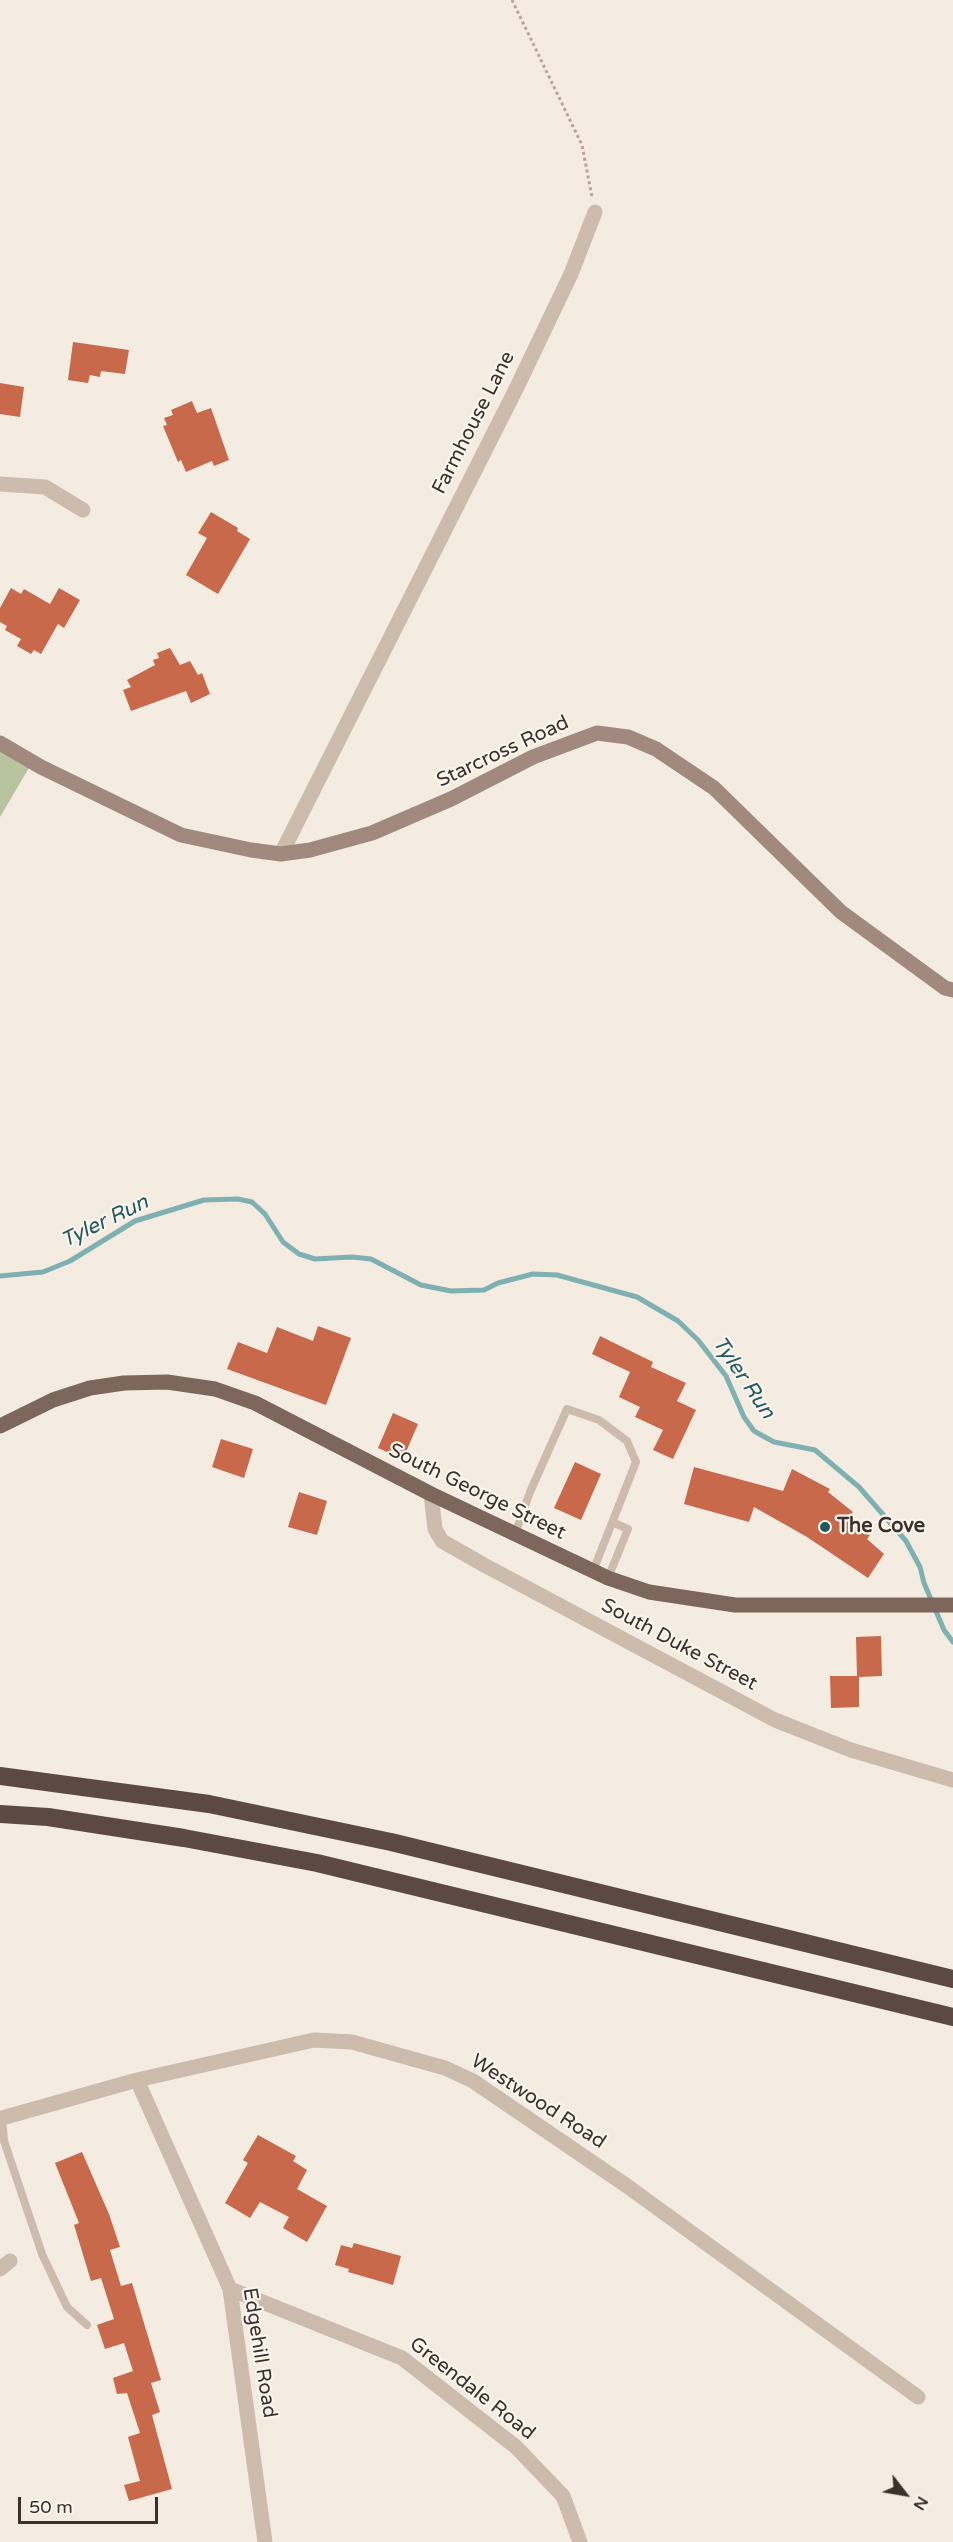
<!DOCTYPE html>
<html>
<head>
<meta charset="utf-8">
<style>
	body { margin:0 }
	#map { position:relative; width:953px; height:2542px; overflow:hidden; background:#f4ebe1; font-family:"Varela Round",sans-serif }
	canvas { display:block }
	.north { position:absolute; left:875px; top:2464px; width:60px; height:60px; -webkit-text-stroke:4px #fbf5ee; paint-order:stroke; rotate:121deg; font-size:16px; font-weight:700; line-height:24px; text-align:center; color:#3b302b }
	.north::after { content:''; display:block; margin:auto; width:21px; height:27px; background:#3b302b; clip-path:polygon(50% 0,100% 100%,50% 72%,0 100%) }
	.scale { position:absolute; left:18px; top:2497px; width:140px; height:27px; box-sizing:border-box; border:3px solid #3b302b; border-top:0; padding-left:8px; font-size:18px; line-height:21px; white-space:nowrap; color:#3b302b; -webkit-text-stroke:4px #fbf5ee; paint-order:stroke }
</style>
</head>
<body>
<div id="map">
<canvas width="953" height="2542"></canvas>
<div class="north">N</div>
<div class="scale">50 m</div>
</div>
<script>
const context = document.querySelector('canvas').getContext('2d');
context.lineJoin = 'round';
function fill(path, color) { context.fillStyle = color; context.fill(path, 'evenodd'); }
const poly = rows => new Path2D(rows.map(r => 'M' + r).join(''));
function stroke(path, color, width, dash) { context.strokeStyle = color; context.lineWidth = width; context.lineCap = dash ? 'butt' : 'round'; context.setLineDash(dash || []); context.stroke(path); }
function write(font, color, halo, rows, align = 'center') {
  context.font = font + ' "Varela Round",sans-serif'; context.lineWidth = 4.5; context.setLineDash([]); context.textBaseline = 'middle'; context.strokeStyle = halo; context.fillStyle = color; for (const [text, x, y, turn = 0] of rows) {
    context.save(); context.translate(x, y); context.rotate((+turn || 0) * Math.PI / 180); context.textAlign = isNaN(turn) ? turn : align; if (halo) context.strokeText(text, 0, 0); context.fillText(text, 0, 0); context.restore();
  }
}
fill(poly([
	[0,749,30,766,0,817]
]), '#b8c4a0');
stroke(poly([
	[0,1276,43,1272,70,1261,135,1221,204,1200,238,1199,252,1202,265,1214,283,1242,299,1254,315,1259,352,1257,371,1259,421,1285,451,1291,484,1290,498,1283,533,1274,557,1275,637,1297,678,1321,698,1340,726,1376,744,1417,754,1431,774,1442,815,1450,859,1487,906,1541,920,1567,924,1583,944,1630,953,1642]
]), '#7fb0b2', 5);
fill(poly([
	[73,342,129,350,125,374,101,371,100,377,90,375,88,383,68,380],
	[0,383,24,387,20,417,0,414],
	[192,401,197,413,211,408,229,460,214,466,212,461,186,472,181,460,178,462,163,426,167,425,164,418,173,415,171,410],
	[211,512,238,528,237,531,250,539,218,594,186,575,207,538,198,533],
	[11,588,21,594,24,589,50,604,59,588,80,600,64,628,58,624,41,654,34,650,31,654,17,646,21,639,5,630,7,626,0,622,0,608],
	[170,648,180,665,190,661,198,675,202,673,210,694,191,703,186,691,131,711,123,690,131,687,127,680,155,665,153,660,159,658,157,653],
	[318,1326,351,1338,326,1405,227,1369,238,1342,267,1353,277,1327,313,1341],
	[600,1336,653,1362,651,1367,686,1383,677,1401,696,1410,673,1459,653,1450,663,1430,635,1417,640,1407,619,1397,630,1372,592,1354],
	[393,1413,418,1424,403,1459,378,1448],
	[221,1439,253,1449,244,1478,212,1467],
	[575,1462,601,1474,581,1520,554,1508],
	[694,1467,783,1491,792,1469,830,1489,828,1492,853,1512,848,1520,870,1535,867,1539,884,1554,868,1578,807,1537,754,1507,749,1522,684,1504],
	[299,1492,327,1501,317,1535,288,1527],
	[881,1636,882,1676,859,1677,859,1707,831,1708,830,1676,857,1676,856,1637],
	[258,2135,296,2156,293,2161,307,2170,297,2189,327,2206,307,2242,283,2228,289,2217,260,2202,250,2218,225,2203,248,2163,243,2160],
	[82,2152,109,2214,120,2247,110,2250,121,2286,132,2283,161,2380,151,2383,160,2412,152,2415,172,2489,129,2501,124,2485,140,2481,128,2437,140,2433,127,2393,117,2394,113,2378,133,2371,124,2343,105,2349,97,2325,114,2319,101,2278,91,2281,74,2225,79,2223,55,2163],
	[354,2243,401,2256,393,2285,348,2272,349,2269,335,2265,341,2245,352,2248]
]), '#c8694b');
stroke(poly([
	[512,0,582,145,592,197]
]), '#b9a596', 3, [3, 3]);
stroke(poly([
	[515,1534,530,1492,567,1409,599,1420,627,1441,636,1462,593,1571],
	[608,1578,628,1529,614,1523],
	[2,2118,4,2141,42,2254,67,2307,87,2325]
]), '#cdbbac', 8);
stroke(poly([
	[0,484,45,487,83,510],
	[281,854,516,389,571,274,595,212],
	[431,1494,435,1529,442,1541,484,1565,775,1720,851,1750,953,1780],
	[137,2080,230,2289,265,2542],
	[2,2118,137,2080,314,2040,352,2042,445,2068,473,2081,627,2186,918,2397],
	[0,2269,10,2261],
	[230,2289,402,2358,516,2447,563,2496,580,2542]
]), '#cdbbac', 15);
stroke(poly([
	[0,743,41,767,181,835,251,850,281,854,310,850,372,833,451,799,533,757,597,733,628,737,656,749,714,788,841,912,945,988,953,990]
]), '#a18a7d', 15);
stroke(poly([
	[0,1426,53,1400,90,1388,124,1383,167,1382,215,1389,255,1403,431,1494,608,1578,649,1592,735,1605,953,1605]
]), '#7d675c', 15);
stroke(poly([
	[0,1776,209,1804,391,1842,953,1979],
	[0,1814,48,1817,184,1838,317,1863,953,2017]
]), '#5c4a42', 18);
for (const [x, y, r, color] of [
	[825,1527,6,"#1f5a5e"]
]) { const dot = new Path2D(); dot.arc(x, y, r, 0, 2 * Math.PI); context.fillStyle = color; context.fill(dot); stroke(dot, '#fbf5ee', 2); }
write('20px', '#3b302b', '#fbf5ee', [
	["Farmhouse Lane",474,423,-63],
	["Starcross Road",503,752,-25],
	["South George Street",477,1492,26],
	["South Duke Street",679,1645,28],
	["Westwood Road",538,2102,33],
	["Edgehill Road",259,2353,81],
	["Greendale Road",472,2389,38]
]);
write('bold 20px', '#3b302b', '#fbf5ee', [
	["The Cove",837,1527]
], 'left');
write('italic 21px', '#1f5a5e', '#fbf5ee', [
	["Tyler Run",105,1222,-26],
	["Tyler Run",743,1378,56]
]);
</script>
</body>
</html>
